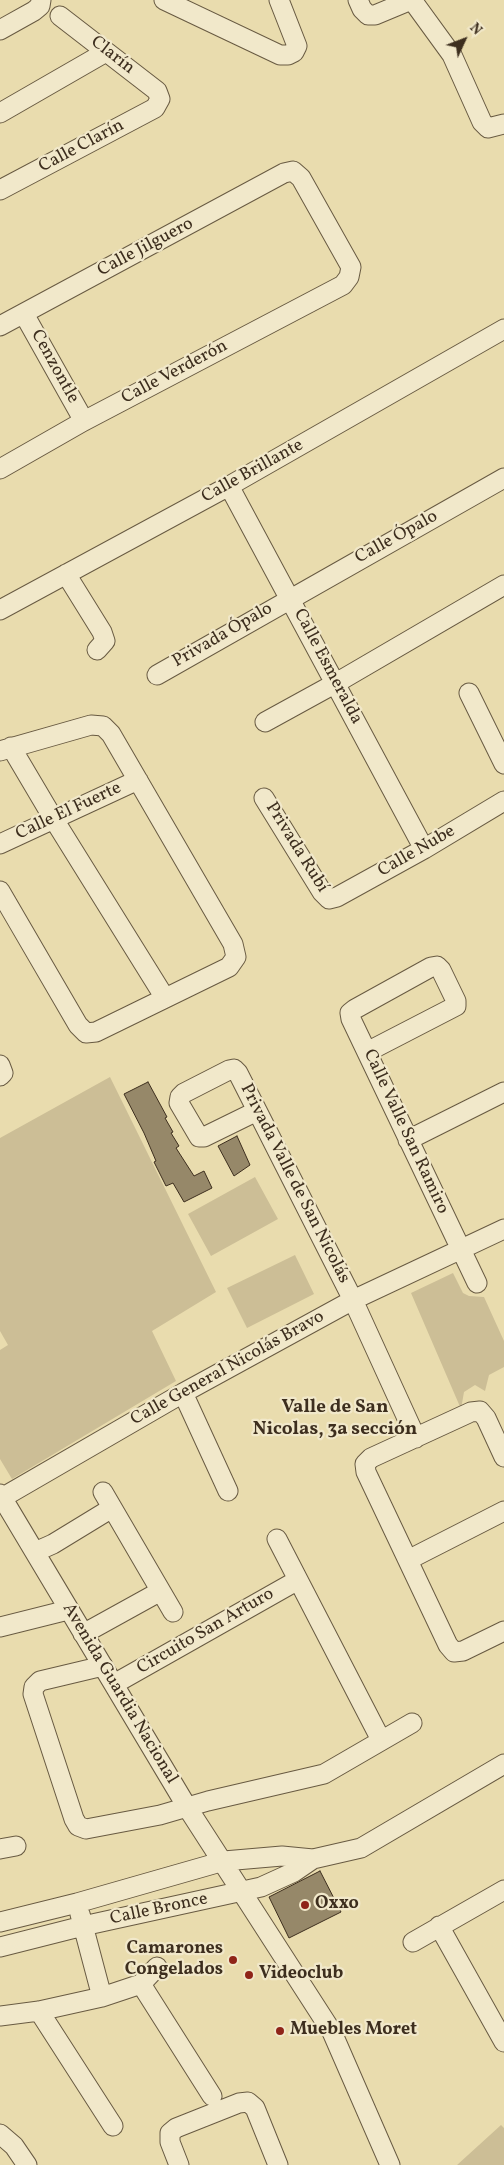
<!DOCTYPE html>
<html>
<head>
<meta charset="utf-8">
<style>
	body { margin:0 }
	#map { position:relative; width:504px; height:2165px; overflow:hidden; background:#e9dcae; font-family:Vollkorn,serif }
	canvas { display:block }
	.north { position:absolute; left:439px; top:15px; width:50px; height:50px; -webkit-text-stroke:4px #f1e8ca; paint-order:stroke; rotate:47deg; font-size:14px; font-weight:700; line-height:20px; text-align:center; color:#3d2e1e }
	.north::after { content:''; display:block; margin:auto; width:18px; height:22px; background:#3d2e1e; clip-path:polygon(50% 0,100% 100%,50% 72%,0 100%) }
</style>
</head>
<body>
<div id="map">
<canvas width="504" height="2165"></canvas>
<div class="north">N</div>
</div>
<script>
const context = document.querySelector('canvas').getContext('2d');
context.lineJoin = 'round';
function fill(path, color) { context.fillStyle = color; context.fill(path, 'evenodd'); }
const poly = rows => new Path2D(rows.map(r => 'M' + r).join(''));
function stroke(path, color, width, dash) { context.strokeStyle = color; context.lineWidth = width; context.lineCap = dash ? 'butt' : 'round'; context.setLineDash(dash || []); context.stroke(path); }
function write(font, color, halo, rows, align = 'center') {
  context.font = font + ' Vollkorn,serif'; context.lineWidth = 4.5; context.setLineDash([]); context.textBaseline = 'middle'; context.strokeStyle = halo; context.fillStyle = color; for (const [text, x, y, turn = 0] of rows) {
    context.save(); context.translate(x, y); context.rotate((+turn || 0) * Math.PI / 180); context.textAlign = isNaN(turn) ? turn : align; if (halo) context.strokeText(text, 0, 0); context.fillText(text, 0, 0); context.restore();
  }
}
fill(poly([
	[110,1077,216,1292,152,1331,176,1381,12,1479,0,1459,0,1350,8,1345,0,1331,0,1138],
	[255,1177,278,1219,211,1256,188,1214],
	[295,1255,314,1294,247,1328,227,1288],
	[453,1273,463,1293,469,1296,484,1297,504,1341,504,1367,489,1375,485,1391,475,1385,464,1392,461,1409,411,1293],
	[501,2125,504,2128,504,2165,457,2165]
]), '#ccbe96');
const building = poly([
	[148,1082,167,1117,165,1118,173,1132,171,1133,179,1146,176,1148,194,1176,204,1171,212,1188,184,1202,173,1183,166,1186,154,1162,156,1161,144,1133,124,1094,148,1082],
	[237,1136,250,1165,234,1176,218,1146,237,1136],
	[320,1871,341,1912,289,1938,269,1897,320,1871]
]);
fill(building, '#968869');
stroke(building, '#3d2e1e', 1);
const minor = poly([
	[164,0,280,55,288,55,294,52,297,46,279,0],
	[358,0,362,9,368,15,375,15,411,0],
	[412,0,452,55,482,122,488,128,504,124],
	[0,30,34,11,40,6,41,0],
	[0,113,106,52],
	[0,190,155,108,160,99,157,91,60,16],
	[24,314,84,421],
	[0,326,284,173,293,171,301,178,351,267,349,277,343,285,84,421,0,469],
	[229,486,424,849],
	[66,574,102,632,105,641,97,650],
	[0,610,229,486,504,329],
	[157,675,504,478],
	[469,693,504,764],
	[265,722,336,683,504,585],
	[11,747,53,818,165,998],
	[0,751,91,725,103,726,111,734,233,944,236,957,229,967,96,1032,86,1033,78,1025,0,891],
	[264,798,322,892,329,899,337,897,424,849,504,801],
	[0,844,138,780],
	[367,1052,456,1006,456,1001,441,970,437,966,431,967,355,1009,350,1013,351,1019,477,1283],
	[0,1065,3,1073,0,1076],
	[257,1111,204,1137,199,1137,179,1103,180,1097,184,1093,229,1070,234,1069,238,1073,353,1300,416,1438],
	[408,1140,504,1092],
	[183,1393,228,1491],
	[504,1457,486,1418,480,1411,471,1412,371,1458,365,1464,366,1472,448,1645,454,1652,463,1651,504,1631],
	[103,1492,173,1612],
	[0,1494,187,1807,332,2032,390,2165],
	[0,1499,183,1393,353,1300,504,1229],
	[277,1539,381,1740],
	[35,1552,53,1544,112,1508],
	[408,1560,504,1511],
	[0,1627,68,1610],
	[83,1634,159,1592],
	[103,1666,40,1681,34,1687,33,1694,74,1819,78,1826,86,1829,160,1815,208,1801,324,1774,412,1723],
	[114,1684,298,1580],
	[0,1849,16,1846],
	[80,1914,102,1997],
	[0,1922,77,1903,224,1861,282,1856,313,1859,361,1848,504,1764],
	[439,1926,504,2042],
	[413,1942,504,1890],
	[0,1947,83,1926,261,1887,294,1872,313,1859],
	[141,1984,212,2096],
	[39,2011,113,2126],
	[0,2016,39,2011,102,1997,141,1984,157,1967],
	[0,2134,14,2146,27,2165],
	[179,2165,170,2142,170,2133,176,2128,239,2103,248,2102,255,2108,278,2165]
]);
stroke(minor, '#685a42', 21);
stroke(minor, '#f1e8ca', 19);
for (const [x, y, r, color] of [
	[305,1905,5,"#8f2418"],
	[233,1960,5,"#8f2418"],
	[249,1975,5,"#8f2418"],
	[280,2031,5,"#8f2418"]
]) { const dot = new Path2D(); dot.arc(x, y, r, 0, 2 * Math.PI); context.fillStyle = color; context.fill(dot); stroke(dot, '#f1e8ca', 2); }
write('18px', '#3d2e1e', '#f1e8ca', [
	["Clarín",112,56,38],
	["Calle Clarín",82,147,-28],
	["Calle Jilguero",146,248,-28],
	["Cenzontle",54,367,61],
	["Calle Verderón",175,373,-28],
	["Calle Brillante",253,472,-29],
	["Calle Ópalo",397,538,-29],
	["Privada Ópalo",223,636,-30],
	["Calle Esmeralda",327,667,62],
	["Calle El Fuerte",69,812,-25],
	["Privada Rubí",296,848,58],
	["Calle Nube",417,852,-30],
	["Calle Valle San Ramiro",405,1132,65],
	["Privada Valle de San Nicolás",294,1184,63],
	["Calle General Nicolás Bravo",228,1369,-29],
	["Circuito San Arturo",206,1632,-30],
	["Avenida Guardia Nacional",119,1694,59],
	["Calle Bronce",159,1910,-12]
]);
write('bold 18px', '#3d2e1e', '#f1e8ca', [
	["Oxxo",315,1905],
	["Camarones",223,1950,"right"],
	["Congelados",223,1971,"right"],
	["Videoclub",259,1975],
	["Muebles Moret",290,2031]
], 'left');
write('bold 19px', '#3d2e1e', '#f1e8ca', [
	["Valle de San",335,1409],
	["Nicolas, 3a sección",335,1431]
]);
</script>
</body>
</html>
